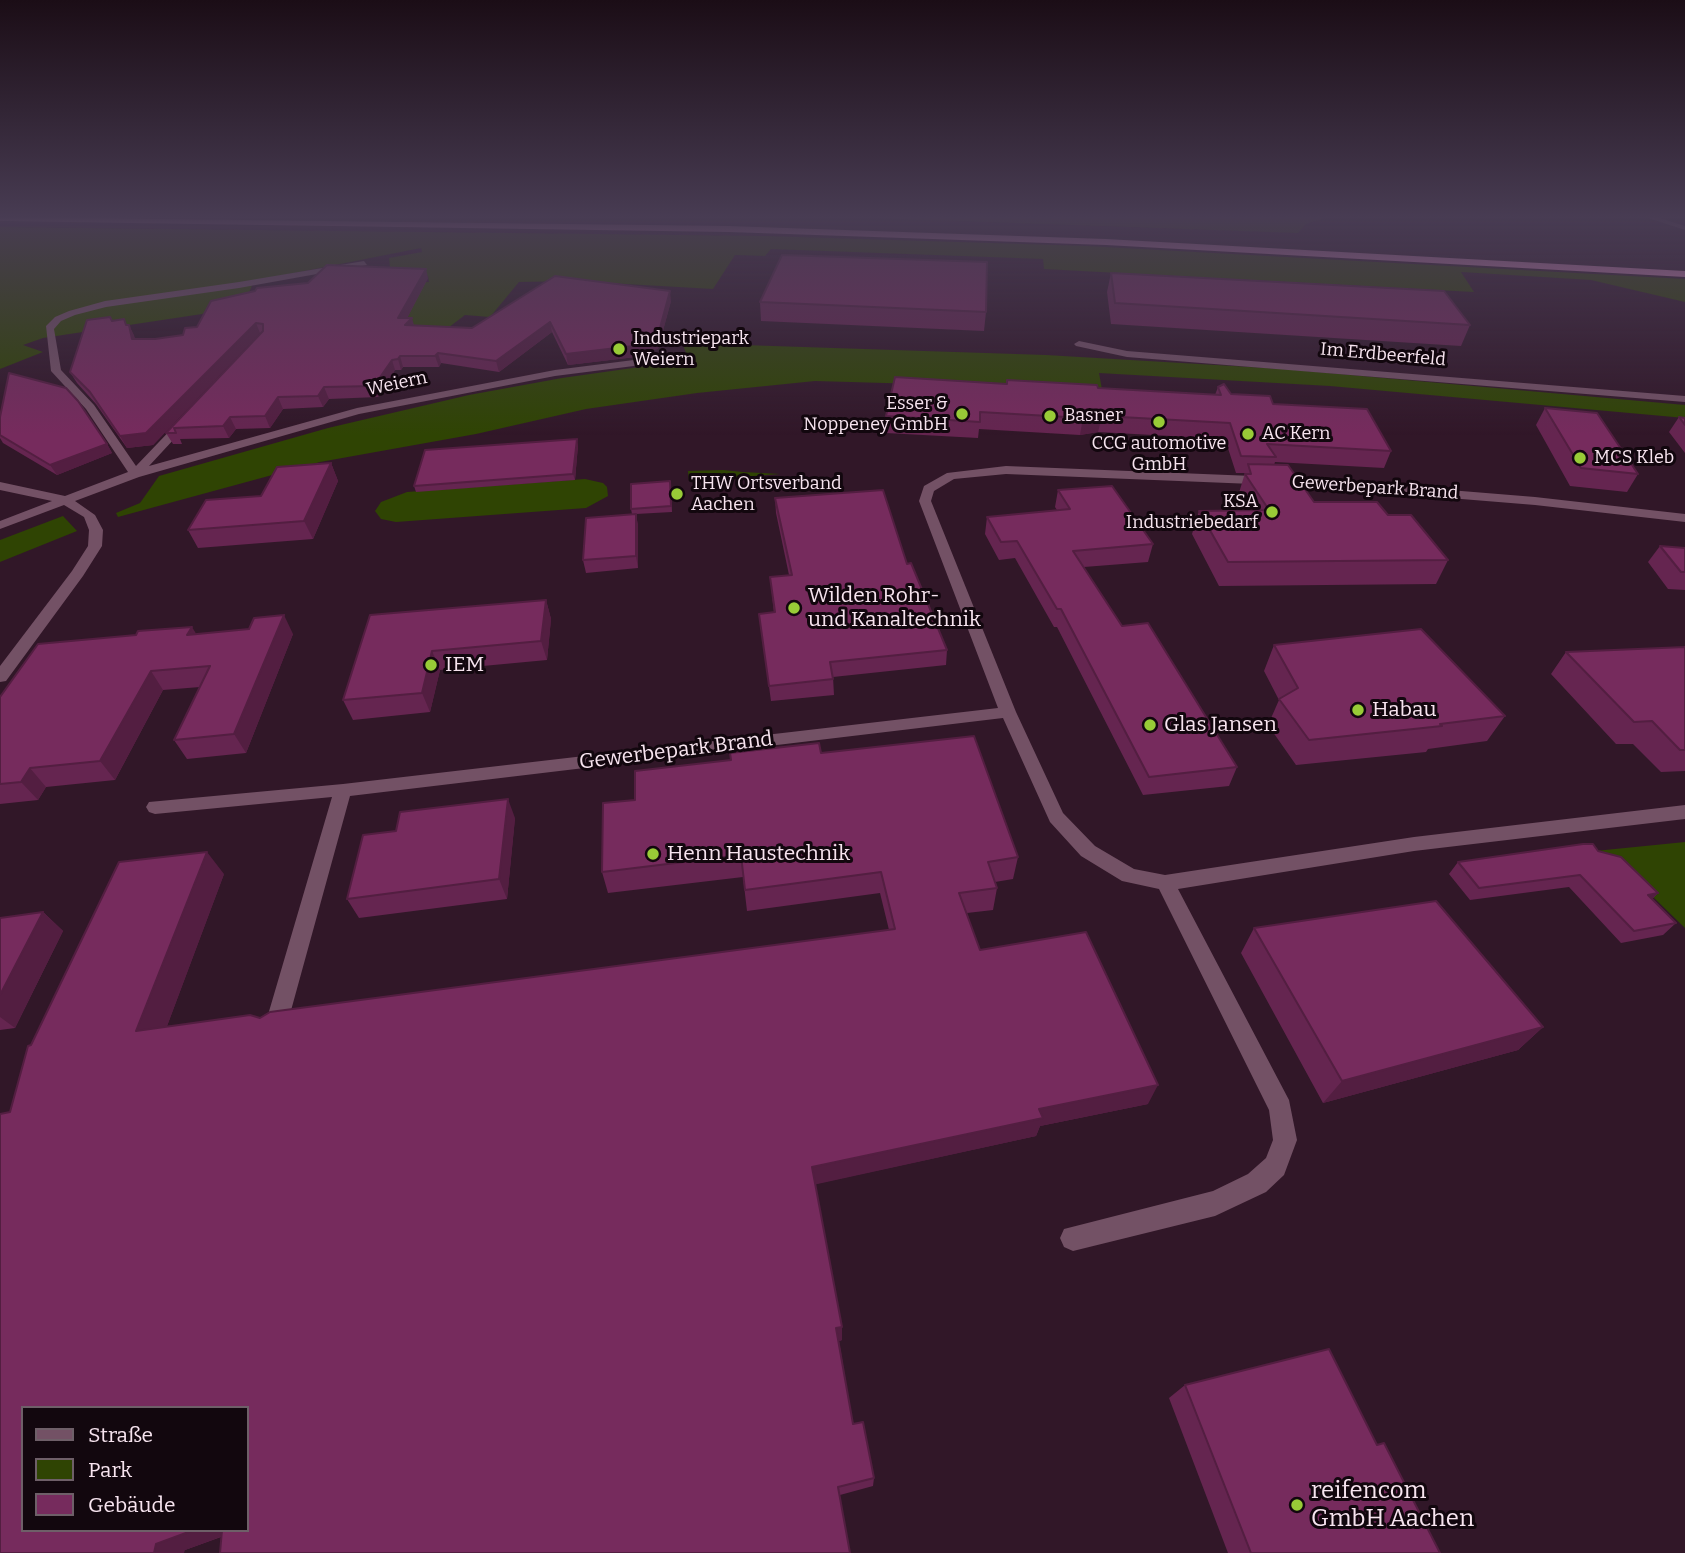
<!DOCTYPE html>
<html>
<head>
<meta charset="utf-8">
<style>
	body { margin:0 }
	#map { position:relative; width:1685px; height:1553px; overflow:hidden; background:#311728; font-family:Bitter,serif }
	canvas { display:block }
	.legend { position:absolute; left:21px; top:1406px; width:228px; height:126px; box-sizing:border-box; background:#12070e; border:2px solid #6e5f68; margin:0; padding:9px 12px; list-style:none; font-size:21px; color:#f7e4ef }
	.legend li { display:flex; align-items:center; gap:14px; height:35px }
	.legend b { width:35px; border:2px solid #6e5f68 }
</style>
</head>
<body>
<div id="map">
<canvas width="1685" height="1553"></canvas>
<ul class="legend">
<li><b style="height:9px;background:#735165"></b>Straße</li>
<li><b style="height:19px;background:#2f4403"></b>Park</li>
<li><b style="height:19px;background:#762b5d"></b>Gebäude</li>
</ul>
</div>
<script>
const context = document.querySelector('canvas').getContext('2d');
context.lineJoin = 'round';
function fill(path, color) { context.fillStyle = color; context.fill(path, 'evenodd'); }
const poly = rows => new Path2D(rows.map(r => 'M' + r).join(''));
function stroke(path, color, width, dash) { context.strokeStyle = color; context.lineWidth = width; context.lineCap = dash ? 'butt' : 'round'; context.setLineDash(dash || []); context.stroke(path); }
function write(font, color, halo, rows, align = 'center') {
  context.font = font + ' Bitter,serif'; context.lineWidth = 6; context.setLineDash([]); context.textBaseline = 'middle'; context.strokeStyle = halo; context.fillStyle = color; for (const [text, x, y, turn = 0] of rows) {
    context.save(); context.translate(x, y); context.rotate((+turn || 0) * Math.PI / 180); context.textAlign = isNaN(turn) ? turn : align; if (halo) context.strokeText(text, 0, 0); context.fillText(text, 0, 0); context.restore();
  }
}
fill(poly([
	[845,217,1328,217,1306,224,1298,233],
	[0,227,766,236,1087,246,1685,279,1685,302,1591,280,1461,272,1474,292,1044,269,1043,259,771,249,765,256,735,255,713,289,573,281,519,282,490,317,465,315,432,340,360,285,429,282,428,276,391,277,389,258,422,252,421,248,254,281,248,295,202,314,43,338,23,345,43,352,0,369],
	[682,343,1046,355,1283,369,1685,405,1685,418,1330,386,1099,373,1103,395,956,385,815,381,697,393,586,409,476,434,320,462,118,517,116,513,140,503,159,476,328,428,469,395,562,378,689,360],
	[723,470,743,472,780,474,689,481,688,471],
	[585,479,603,483,607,487,608,496,586,508,396,522,381,519,375,511,381,502,407,492],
	[63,516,77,531,0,562,0,540],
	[1685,842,1685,928,1617,862,1585,852]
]), '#2f4403');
fill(poly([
	[1645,217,1657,217,1685,226,1685,230,1645,217],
	[364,261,367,265,239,288,106,307,75,315,61,321,54,329,61,370,94,405,136,466,180,420,188,420,188,424,149,466,357,408,555,370,673,355,678,358,673,361,555,376,359,414,139,477,75,501,95,515,103,530,102,546,83,576,6,681,0,682,0,666,72,571,88,546,89,530,84,517,64,505,0,529,0,521,52,501,0,490,0,482,65,496,128,472,86,409,51,371,46,326,55,317,69,311,105,301,239,282,364,261],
	[1079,341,1127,351,1685,396,1685,402,1127,357,1076,346,1074,344,1079,341],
	[1006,466,1302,478,1535,497,1685,514,1685,522,1535,505,1302,486,1006,474,954,479,934,491,931,501,1016,712,1063,813,1095,846,1134,869,1165,875,1414,837,1685,805,1685,819,1414,851,1178,889,1289,1100,1297,1140,1284,1175,1266,1192,1215,1216,1073,1251,1064,1247,1060,1238,1064,1229,1213,1191,1248,1174,1266,1158,1273,1140,1269,1110,1159,889,1122,881,1081,856,1050,822,1003,718,350,796,287,1025,284,1032,276,1035,268,1032,265,1025,332,797,155,814,149,812,146,807,149,802,343,784,998,708,919,501,924,486,947,473,1006,466]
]), '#735165');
fill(poly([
	[0,217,729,226,1106,239,1685,271,1685,277,1106,245,729,232,0,221,0,217]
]), '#e591c5');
fill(poly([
	[1111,273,1470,325,1461,346,1111,324,1107,292],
	[428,278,407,318,414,325,472,328,671,301,658,349,643,351,644,356,568,365,552,332,499,372,441,363,439,367,403,367,401,370,395,370,378,397,329,399,323,407,283,409,270,428,236,429,229,438,180,439,182,444,173,444,166,433,261,334,260,333,153,445,127,448,96,404,77,383,70,372,110,317,113,321,129,325,135,339,155,339,183,335,197,327],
	[760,302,986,312,984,331,761,321],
	[1007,384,1215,395,1218,387,1231,394,1273,404,1391,451,1384,468,1275,462,1274,465,1314,502,1388,515,1448,560,1436,584,1219,586,1192,534,1199,511,1247,510,1238,496,1245,473,1236,473,1225,439,1098,432,1080,435,979,429,978,438,886,433,886,416],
	[1545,408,1638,474,1627,492,1570,486,1536,425],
	[0,417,107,444,112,453,57,475,3,443,0,438],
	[1679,417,1685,418,1685,453,1669,432],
	[578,445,575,480,416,492,414,486],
	[331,463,338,481,313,539,198,548,188,530],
	[671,487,672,512,636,514,638,526,638,568,586,573,583,560,632,514,631,509],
	[1058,490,1153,544,1148,562,1084,567,1122,626,1237,767,1229,786,1143,795,1057,627,1054,627,1015,558,999,560,985,534,987,517,1057,510,1055,507],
	[775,498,907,564,947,650,946,665,833,677,834,695,771,701,759,614,774,613,770,577,789,575,776,513],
	[1660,546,1685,548,1685,590,1668,589,1648,562],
	[546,600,551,619,547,660,440,670,430,712,353,720,343,700,370,615],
	[197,634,293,634,246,753,187,759,174,740,200,687,163,690,115,780,46,787,38,800,0,804,0,697],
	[1274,645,1505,716,1487,741,1428,749,1426,752,1296,765,1268,725,1279,700,1264,671],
	[1685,647,1685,771,1661,772,1633,744,1616,744,1551,674,1566,652],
	[821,753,1018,857,1013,879,995,882,997,888,993,910,967,913,980,950,1148,1104,1040,1126,1036,1136,815,1184,842,1340,839,1341,853,1424,874,1478,873,1486,840,1495,221,1537,185,1550,10,1112,31,1045,224,874,167,1026,260,1018,889,930,880,893,747,911,743,877,608,893,602,872,635,800],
	[515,818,507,899,359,918,347,899,396,831],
	[1598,851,1658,893,1652,899,1676,923,1663,935,1621,943,1569,887,1470,900,1449,874,1458,862],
	[43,912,63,931,15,1028,0,1030,0,918],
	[1254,928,1543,1027,1518,1050,1323,1103,1241,953],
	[1185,1385,1377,1445,1440,1553,1228,1553,1169,1398]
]), '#652550');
fill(poly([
	[426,269,428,278,402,328,398,318],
	[670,291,671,301,658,349,643,351,644,356,568,365,566,354,642,340],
	[412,318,415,329,405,325],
	[550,322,552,332,499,372,496,361],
	[256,323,260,333,153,445,127,448,120,436],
	[129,325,134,335,138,349,132,339],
	[438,353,441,363,439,367,435,356],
	[400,356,403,367,401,370,398,359],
	[392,360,395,370,378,397,374,386],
	[324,387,329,399,323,407,318,396],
	[278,397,283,409,270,428,265,416],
	[1102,416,1098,432,1080,435,1083,418],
	[230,417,236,429,229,438,223,426],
	[577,439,578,445,575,480,573,474],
	[107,444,112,453,57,475,50,465],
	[331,463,338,481,313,539,304,521],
	[636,514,638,526,638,568,636,556],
	[546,600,551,619,547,660,541,641],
	[284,615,293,634,246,753,234,734],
	[192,627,203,645,187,635],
	[432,651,440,670,430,712,422,693],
	[151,671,163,690,115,780,100,761],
	[30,768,46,787,38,800,21,782],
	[508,799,515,818,507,899,499,879],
	[207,852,224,874,158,1050,136,1031],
	[1658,893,1646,906,1648,895],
	[43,912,63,931,15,1028,0,1017,0,995],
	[1543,1027,1518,1050,1323,1103,1342,1081],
	[1158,1085,1148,1104,1040,1126,1036,1136,813,1185,812,1167,1039,1109],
	[842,1327,842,1340,837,1342,836,1328],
	[194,1530,239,1530,185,1550,184,1553,154,1553,156,1544]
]), '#531e41');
const building = poly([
	[782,255,987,262,986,312,760,302,782,255],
	[327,265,426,269,398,318,412,318,405,325,472,328,555,276,670,291,657,339,642,340,642,345,566,354,550,322,496,361,438,353,435,356,400,356,398,359,392,360,374,386,324,387,318,396,278,397,265,416,230,417,223,426,174,428,176,433,166,433,263,331,263,324,256,323,146,433,120,436,90,392,70,372,87,320,110,317,112,321,124,319,126,325,129,325,132,339,155,339,183,335,185,328,197,327,211,301,255,291,257,288,308,283,327,265],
	[1111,273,1444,291,1470,325,1115,303,1111,273],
	[9,373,66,388,78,401,107,444,50,465,0,435,0,417,9,373],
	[895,377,1007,384,1007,380,1097,385,1098,388,1221,395,1218,387,1224,384,1231,394,1270,396,1273,404,1367,409,1391,451,1267,444,1276,457,1241,456,1230,423,1102,416,1083,418,980,412,980,422,886,416,895,377],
	[1545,408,1597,413,1638,474,1581,468,1545,408],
	[1679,417,1685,418,1685,425,1679,417],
	[577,439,573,474,414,486,425,450,577,439],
	[331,463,304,521,188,530,206,500,261,496,277,467,331,463],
	[1248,464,1288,465,1314,502,1377,502,1388,515,1411,515,1448,560,1228,562,1199,511,1269,510,1245,474,1251,474,1248,464],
	[670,481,671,506,631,509,631,484,670,481],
	[1112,486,1153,544,1073,551,1122,626,1148,623,1237,767,1149,777,1061,609,1057,609,1017,541,1001,542,987,517,1070,509,1058,490,1112,486],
	[883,490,907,564,911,563,947,650,830,662,833,679,769,686,759,614,775,612,770,577,792,575,775,498,883,490],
	[636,514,636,556,583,560,586,518,636,514],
	[1660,546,1685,548,1685,572,1681,572,1660,546],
	[546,600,541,641,432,651,422,693,343,700,370,615,546,600],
	[284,615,234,734,174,740,210,666,151,671,100,761,30,768,21,782,0,784,0,697,38,644,136,635,138,631,192,627,187,635,249,629,254,618,284,615],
	[1421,629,1505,716,1440,724,1442,726,1309,740,1279,699,1298,688,1274,645,1421,629],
	[1685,647,1685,750,1680,750,1652,721,1634,722,1566,652,1685,647],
	[974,736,1018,857,988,862,997,888,959,893,980,950,1086,932,1158,1085,1039,1109,1043,1118,812,1167,842,1327,836,1328,853,1424,863,1422,874,1478,838,1487,850,1553,220,1553,222,1530,247,1530,247,1408,23,1408,23,1530,194,1530,156,1544,154,1553,0,1553,0,1114,10,1112,28,1046,31,1045,119,862,207,852,136,1031,250,1015,260,1018,270,1012,895,929,881,872,745,890,741,855,602,872,603,803,635,800,635,771,731,760,730,753,819,743,821,753,974,736],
	[508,799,499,879,347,899,363,835,396,831,400,812,508,799],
	[1583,844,1593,844,1598,851,1621,857,1658,893,1648,895,1676,923,1634,931,1580,875,1479,888,1458,862,1583,844],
	[1436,901,1543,1027,1342,1081,1254,928,1436,901],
	[43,912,0,995,0,918,43,912],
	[1329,1349,1377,1445,1384,1443,1440,1553,1251,1553,1185,1385,1329,1349]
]);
fill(building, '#762b5d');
stroke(building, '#531e41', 2);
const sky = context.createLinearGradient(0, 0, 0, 435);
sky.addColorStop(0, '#1b0d16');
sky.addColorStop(0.5, '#483c53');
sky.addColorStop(1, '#483c5300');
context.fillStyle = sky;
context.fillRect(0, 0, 1685, 435);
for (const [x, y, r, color] of [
	[619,349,7,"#98cb37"],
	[962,414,7,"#98cb37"],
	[1050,416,7,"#98cb37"],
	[1159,422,7,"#98cb37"],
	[1248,434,7,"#98cb37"],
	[1580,458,7,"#98cb37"],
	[677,494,7,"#98cb37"],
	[1272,512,7,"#98cb37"],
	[794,608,7,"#98cb37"],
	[431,665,7,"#98cb37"],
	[1358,710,7,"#98cb37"],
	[1150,725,7,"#98cb37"],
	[653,854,7,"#98cb37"],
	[1297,1505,7,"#98cb37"]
]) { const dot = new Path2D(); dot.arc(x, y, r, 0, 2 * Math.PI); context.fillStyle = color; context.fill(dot); stroke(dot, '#12070e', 2.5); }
write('18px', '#f7e4ef', '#12070e', [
	["Industriepark",633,339],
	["Weiern",633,360],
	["Esser &",948,404,"right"],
	["Noppeney GmbH",948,425,"right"],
	["Basner",1064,416],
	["AC Kern",1262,434],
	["CCG automotive",1159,444,"center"],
	["GmbH",1159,465,"center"],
	["MCS Kleb",1594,458],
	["THW Ortsverband",691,484],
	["Aachen",691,505],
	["KSA",1258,502,"right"],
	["Industriebedarf",1258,523,"right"]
], 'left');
write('18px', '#f7e4ef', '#12070e', [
	["Im Erdbeerfeld",1383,355,5],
	["Weiern",397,384,-12],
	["Gewerbepark Brand",1375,488,4]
]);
write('21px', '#f7e4ef', '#12070e', [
	["Wilden Rohr-",808,596],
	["und Kanaltechnik",808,620],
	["IEM",445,665],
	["Habau",1372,710],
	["Glas Jansen",1164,725],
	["Henn Haustechnik",667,854]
], 'left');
write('21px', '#f7e4ef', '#12070e', [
	["Gewerbepark Brand",676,751,-7]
]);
write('24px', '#f7e4ef', '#12070e', [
	["reifencom",1311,1491],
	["GmbH Aachen",1311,1519]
], 'left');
</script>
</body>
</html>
